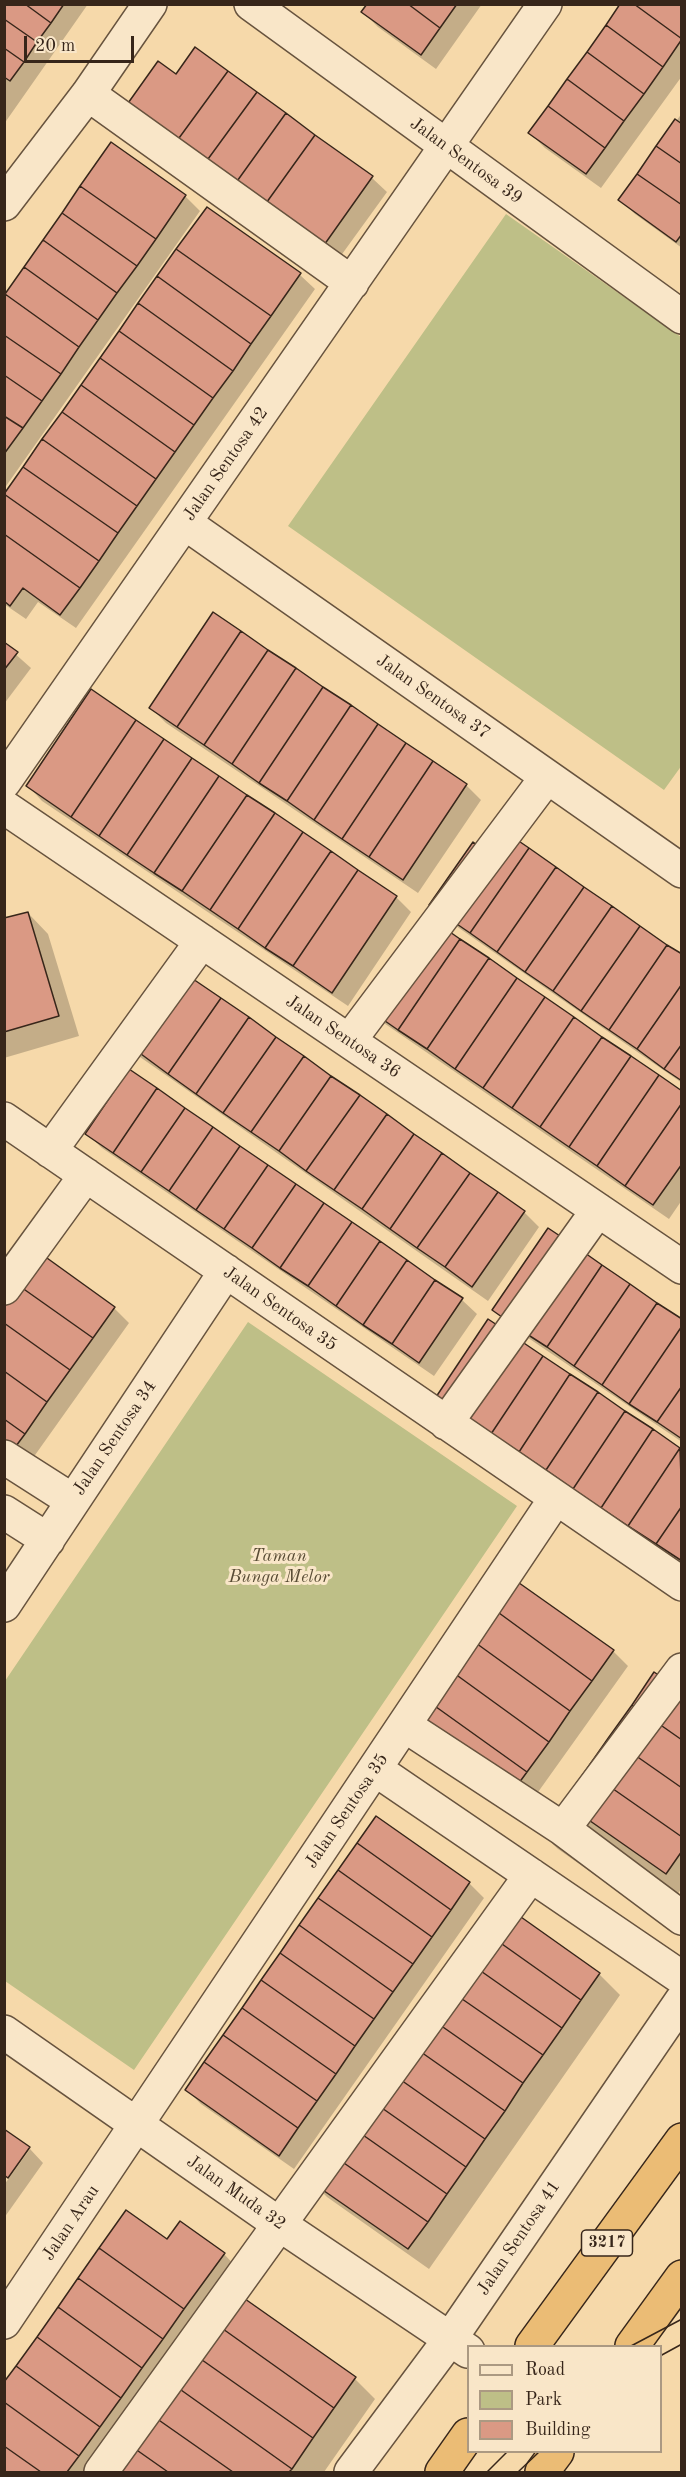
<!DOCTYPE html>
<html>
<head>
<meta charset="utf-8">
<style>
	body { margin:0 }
	#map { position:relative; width:686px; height:2477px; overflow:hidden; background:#f6d9aa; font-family:"Old Standard TT",serif }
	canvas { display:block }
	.frame { position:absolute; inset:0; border:6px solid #37261a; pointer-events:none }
	.legend { position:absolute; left:467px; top:2345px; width:195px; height:108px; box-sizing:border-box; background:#f9e6c8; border:2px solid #ab9982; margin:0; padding:8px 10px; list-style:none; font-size:18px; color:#37261a }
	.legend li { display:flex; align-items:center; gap:12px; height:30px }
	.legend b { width:30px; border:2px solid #ab9982 }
	.scale { position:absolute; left:24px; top:36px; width:110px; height:27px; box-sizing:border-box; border:3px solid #37261a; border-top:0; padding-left:8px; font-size:18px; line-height:21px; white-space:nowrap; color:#37261a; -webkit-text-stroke:4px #f9e6c8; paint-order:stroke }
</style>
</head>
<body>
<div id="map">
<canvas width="686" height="2477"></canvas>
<div class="frame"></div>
<ul class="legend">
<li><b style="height:8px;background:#f9e6c8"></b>Road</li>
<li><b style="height:16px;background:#bebf87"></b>Park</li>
<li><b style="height:16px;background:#da9984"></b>Building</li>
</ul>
<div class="scale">20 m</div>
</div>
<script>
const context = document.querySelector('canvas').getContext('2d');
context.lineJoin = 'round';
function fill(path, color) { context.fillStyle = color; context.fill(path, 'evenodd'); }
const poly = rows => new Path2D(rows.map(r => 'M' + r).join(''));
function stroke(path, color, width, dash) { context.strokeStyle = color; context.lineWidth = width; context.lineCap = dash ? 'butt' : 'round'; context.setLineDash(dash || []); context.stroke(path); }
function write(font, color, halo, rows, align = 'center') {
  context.font = font + ' "Old Standard TT",serif'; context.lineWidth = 6; context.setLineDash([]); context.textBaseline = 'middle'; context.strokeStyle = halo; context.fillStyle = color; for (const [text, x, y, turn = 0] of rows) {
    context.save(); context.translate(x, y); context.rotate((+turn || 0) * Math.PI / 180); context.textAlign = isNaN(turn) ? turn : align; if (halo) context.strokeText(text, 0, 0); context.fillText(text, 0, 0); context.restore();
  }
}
fill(poly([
	[506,214,681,337,682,765,664,790,288,526],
	[248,1322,517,1506,134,2070,5,1981,5,1681]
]), '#bebf87');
fill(poly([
	[4,4,88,4,4,124],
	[369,4,482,4,436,69,378,27,363,12],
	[682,4,682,76,601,188,545,148,530,133],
	[196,49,372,178,387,192,332,268,177,76],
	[682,113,682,248,635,214,620,200],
	[112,144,185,196,200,211,4,489,4,297],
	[207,209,300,275,315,289,76,628,38,602,26,619,4,604,4,496],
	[4,644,31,668,4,704],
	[151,708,466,785,481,800,418,893,166,723],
	[28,786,396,897,411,912,348,1006,42,801],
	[28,913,48,934,79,1036,4,1058,4,920],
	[446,919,682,956,682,1083],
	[166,962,524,1212,539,1227,488,1301,130,1050,115,1035],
	[363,1005,682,1093,682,1200,669,1219,378,1019],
	[129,1071,462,1300,477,1314,434,1376,102,1148,87,1134],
	[40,1255,114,1308,129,1323,18,1479,4,1469],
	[494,1310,682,1321,682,1442,509,1325],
	[488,1321,682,1451,682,1565,453,1411],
	[506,1575,613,1651,628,1666,521,1816],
	[682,1693,682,1888,659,1920,558,1849,543,1835],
	[376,1818,469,1883,484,1898,294,2169,201,2104,187,2090],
	[497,1902,599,1974,620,1995,429,2269,327,2197,306,2176],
	[30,2149,43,2163,4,2218,4,2185],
	[167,2241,224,2254,238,2269,93,2472,4,2472,4,2384],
	[355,2379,375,2399,324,2472,115,2472]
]), '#0003');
const building = poly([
	[4,4,25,4,51,23,37,42,4,19,4,4],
	[25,4,64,4,51,23,25,4],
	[367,4,408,4,440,28,421,55,361,12,367,4],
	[408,4,457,4,440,28,408,4],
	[620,4,634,4,682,39,663,67,606,25,620,4],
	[634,4,682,4,682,39,634,4],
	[4,19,37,42,24,62,4,48,4,19],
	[606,25,663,67,644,94,587,52,606,25],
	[195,47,228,71,171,149,121,113,158,61,176,74,195,47],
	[4,48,24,62,10,81,4,77,4,48],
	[587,52,644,94,624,121,567,79,587,52],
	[228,71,257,92,200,170,171,149,228,71],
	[567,79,624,121,605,148,548,106,567,79],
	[257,92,286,113,230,191,200,170,257,92],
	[548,106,605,148,586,174,528,133,548,106],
	[286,113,315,135,259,213,230,191,286,113],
	[675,119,682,124,682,164,656,146,675,119],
	[315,135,373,176,317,255,259,213,315,135],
	[111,142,186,195,156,239,80,186,111,142],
	[656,146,682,164,682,205,637,174,656,146],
	[637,174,682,205,682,234,676,242,618,200,637,174],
	[80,186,156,239,137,266,62,213,80,186],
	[207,207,301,273,271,316,176,249,207,207],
	[62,213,137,266,117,293,43,240,62,213],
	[43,240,117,293,98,320,24,267,43,240],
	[176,249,271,316,251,344,157,276,176,249],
	[24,267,98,320,79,347,5,294,24,267],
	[157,276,251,344,233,371,138,303,157,276],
	[5,294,79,347,61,374,4,335,5,294],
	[138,303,233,371,213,398,119,331,138,303],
	[119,331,213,398,194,425,100,358,119,331],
	[4,335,61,374,42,401,4,375,4,335],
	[100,358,194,425,175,452,81,385,100,358],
	[4,375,42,401,23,428,4,416,4,375],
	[81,385,175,452,156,479,62,412,81,385],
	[62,412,156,479,137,506,42,439,62,412],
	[4,416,23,428,4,454,4,416],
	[42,439,137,506,118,533,23,467,42,439],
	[23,467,118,533,99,561,4,494,23,467],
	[4,494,99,561,80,588,4,534,4,494],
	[4,534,80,588,60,615,23,588,10,606,4,601,4,534],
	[213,612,241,631,177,727,149,708,213,612],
	[241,631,268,650,204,745,177,727,241,631],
	[4,642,18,652,4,670,4,642],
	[268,650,296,668,232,764,204,745,268,650],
	[296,668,323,687,259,783,232,764,296,668],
	[323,687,351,705,287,801,259,783,323,687],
	[91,689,136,720,71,817,26,786,91,689],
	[351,705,378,724,314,820,287,801,351,705],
	[136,720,164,739,99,836,71,817,136,720],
	[378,724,406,743,342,839,314,820,378,724],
	[164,739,192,758,127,855,99,836,164,739],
	[406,743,433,761,369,857,342,839,406,743],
	[192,758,219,776,154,873,127,855,192,758],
	[433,761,467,784,403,880,369,857,433,761],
	[219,776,247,795,182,891,154,873,219,776],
	[247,795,275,813,210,910,182,891,247,795],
	[275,813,303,832,238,929,210,910,275,813],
	[501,829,529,848,470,933,429,905,473,842,485,851,501,829],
	[303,832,331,851,265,948,238,929,303,832],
	[529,848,556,867,497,952,470,933,529,848],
	[331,851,358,870,293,966,265,948,331,851],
	[556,867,584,887,525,972,497,952,556,867],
	[358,870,397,896,332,993,293,966,358,870],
	[584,887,612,906,553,991,525,972,584,887],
	[612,906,640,926,581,1011,553,991,612,906],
	[28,912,59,1016,4,1032,4,918,28,912],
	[424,914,460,939,398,1030,362,1005,424,914],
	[640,926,667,945,609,1030,581,1011,640,926],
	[460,939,489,958,427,1049,398,1030,460,939],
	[667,945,682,954,682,984,637,1049,609,1030,667,945],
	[489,958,517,978,455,1069,427,1049,489,958],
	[517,978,545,997,483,1088,455,1069,517,978],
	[193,979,221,998,168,1074,141,1054,193,979],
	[682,984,682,1044,664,1069,637,1049,682,984],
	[545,997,574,1017,512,1108,483,1088,545,997],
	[221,998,249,1017,196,1094,168,1074,221,998],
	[249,1017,276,1037,223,1113,196,1094,249,1017],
	[574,1017,602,1037,540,1127,512,1108,574,1017],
	[276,1037,304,1056,251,1132,223,1113,276,1037],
	[602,1037,631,1056,569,1147,540,1127,602,1037],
	[682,1044,682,1081,664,1069,682,1044],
	[304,1056,331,1076,279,1151,251,1132,304,1056],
	[631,1056,659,1075,597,1166,569,1147,631,1056],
	[129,1069,157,1088,113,1153,85,1134,129,1069],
	[659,1075,682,1091,682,1103,625,1186,597,1166,659,1075],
	[331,1076,360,1095,306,1171,279,1151,331,1076],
	[157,1088,185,1108,141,1172,113,1153,157,1088],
	[360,1095,387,1114,334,1190,306,1171,360,1095],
	[682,1103,682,1164,653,1205,625,1186,682,1103],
	[185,1108,213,1127,169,1191,141,1172,185,1108],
	[387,1114,414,1134,362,1209,334,1190,387,1114],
	[213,1127,240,1146,196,1210,169,1191,213,1127],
	[414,1134,442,1153,390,1229,362,1209,414,1134],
	[240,1146,268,1165,224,1229,196,1210,240,1146],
	[442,1153,470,1173,417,1248,390,1229,442,1153],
	[268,1165,296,1184,252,1248,224,1229,268,1165],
	[470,1173,498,1192,445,1267,417,1248,470,1173],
	[296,1184,324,1203,280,1268,252,1248,296,1184],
	[498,1192,525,1211,472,1287,445,1267,498,1192],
	[324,1203,352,1222,308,1286,280,1268,324,1203],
	[352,1222,380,1241,336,1306,308,1286,352,1222],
	[548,1228,575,1246,519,1329,492,1310,548,1228],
	[380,1241,407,1260,363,1325,336,1306,380,1241],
	[575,1246,602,1265,547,1347,519,1329,575,1246],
	[40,1253,115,1307,93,1338,18,1285,40,1253],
	[407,1260,435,1280,392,1344,363,1325,407,1260],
	[602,1265,630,1284,574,1366,547,1347,602,1265],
	[435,1280,463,1298,419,1363,392,1344,435,1280],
	[630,1284,657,1303,602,1385,574,1366,630,1284],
	[18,1285,93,1338,70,1370,4,1323,4,1303,18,1285],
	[657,1303,682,1319,682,1326,629,1404,602,1385,657,1303],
	[488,1319,515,1337,464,1416,436,1397,488,1319],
	[4,1323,70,1370,47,1402,4,1371,4,1323],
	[682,1326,682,1386,657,1422,629,1404,682,1326],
	[515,1337,543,1356,491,1434,464,1416,515,1337],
	[543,1356,570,1374,519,1452,491,1434,543,1356],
	[4,1371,47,1402,25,1434,4,1419,4,1371],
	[570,1374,598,1392,546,1470,519,1452,570,1374],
	[682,1386,682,1439,657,1422,682,1386],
	[598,1392,625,1411,573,1489,546,1470,598,1392],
	[625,1411,653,1429,601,1508,573,1489,625,1411],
	[4,1419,25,1434,4,1462,4,1419],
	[653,1429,680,1448,628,1526,601,1508,653,1429],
	[680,1448,682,1506,656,1544,628,1526,680,1448],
	[682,1506,682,1561,656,1544,682,1506],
	[505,1573,614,1650,592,1681,484,1602,505,1573],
	[484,1602,592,1681,570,1711,462,1633,484,1602],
	[462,1633,570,1711,549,1742,440,1663,462,1633],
	[440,1663,549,1742,527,1772,418,1694,440,1663],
	[654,1672,682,1691,682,1740,632,1705,654,1672],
	[418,1694,527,1772,505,1802,397,1724,418,1694],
	[632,1705,682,1740,682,1788,609,1737,632,1705],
	[609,1737,682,1788,682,1837,586,1770,609,1737],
	[586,1770,682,1837,682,1851,666,1874,563,1802,586,1770],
	[376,1816,470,1882,451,1910,357,1843,376,1816],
	[357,1843,451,1910,432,1937,338,1870,357,1843],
	[338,1870,432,1937,413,1964,318,1898,338,1870],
	[318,1898,413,1964,393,1992,299,1925,318,1898],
	[497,1900,600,1973,581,2000,478,1927,497,1900],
	[299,1925,393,1992,374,2019,280,1953,299,1925],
	[478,1927,581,2000,562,2028,458,1955,478,1927],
	[280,1953,374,2019,355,2046,261,1980,280,1953],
	[458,1955,562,2028,543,2055,439,1983,458,1955],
	[261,1980,355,2046,336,2074,242,2008,261,1980],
	[439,1983,543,2055,523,2083,420,2011,439,1983],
	[242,2008,336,2074,317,2101,223,2035,242,2008],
	[420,2011,523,2083,505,2111,401,2038,420,2011],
	[223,2035,317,2101,298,2128,204,2062,223,2035],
	[401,2038,505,2111,485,2139,381,2066,401,2038],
	[204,2062,298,2128,279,2156,185,2090,204,2062],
	[381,2066,485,2139,466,2167,362,2094,381,2066],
	[362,2094,466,2167,447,2194,343,2121,362,2094],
	[343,2121,447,2194,428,2222,324,2149,343,2121],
	[4,2129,30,2147,8,2178,4,2175,4,2129],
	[324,2149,428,2222,408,2249,304,2177,324,2149],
	[126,2210,167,2239,180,2221,225,2253,184,2309,99,2248,126,2210],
	[99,2248,184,2309,163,2339,78,2278,99,2248],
	[78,2278,163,2339,142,2368,58,2307,78,2278],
	[238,2294,356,2377,334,2408,216,2324,238,2294],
	[58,2307,142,2368,121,2398,37,2337,58,2307],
	[216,2324,334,2408,313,2438,195,2355,216,2324],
	[37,2337,121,2398,100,2427,16,2366,37,2337],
	[195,2355,313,2438,292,2469,174,2385,195,2355],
	[16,2366,100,2427,79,2456,4,2402,4,2382,16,2366],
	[174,2385,292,2469,289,2472,233,2472,153,2416,174,2385],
	[4,2402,79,2456,67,2472,41,2472,4,2446,4,2402],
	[153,2416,233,2472,168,2472,131,2446,153,2416],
	[4,2446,41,2472,4,2472,4,2446],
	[131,2446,168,2472,113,2472,131,2446]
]);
fill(building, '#da9984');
stroke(building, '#37261a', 1.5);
const minor = poly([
	[251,4,682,317],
	[88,94,352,283],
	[4,204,88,94,150,4],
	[185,523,682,871],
	[4,782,545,4],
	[4,807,682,1267],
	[349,1041,547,777],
	[4,1119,682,1584],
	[50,1151,202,941],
	[4,1288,86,1175],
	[446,1423,598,1210],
	[4,1457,73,1501],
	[4,1512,48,1540],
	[4,1605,226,1271],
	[404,1725,563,1829,682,1918],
	[375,1769,682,1978],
	[563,1829,682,1670],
	[4,2032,279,2224,468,2351],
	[4,2322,556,1498],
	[101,2472,531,1875],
	[351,2472,450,2339,682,2000]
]);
const highway = poly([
	[532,2346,682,2140],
	[632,2346,682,2277],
	[442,2472,468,2435],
	[542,2472,557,2452]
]);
stroke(minor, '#67533e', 36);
stroke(highway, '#37261a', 36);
stroke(minor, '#f9e6c8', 33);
stroke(highway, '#ebbc75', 33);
stroke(poly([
	[631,2346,682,2319],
	[660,2356,682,2344],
	[487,2472,507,2452],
	[518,2472,539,2452]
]), '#37261a', 1.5);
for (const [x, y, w] of [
	[607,2243,51]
]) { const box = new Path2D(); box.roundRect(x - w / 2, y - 13, w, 26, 4.5); context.fillStyle = '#f9e6c8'; context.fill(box); stroke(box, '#37261a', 1.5); }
write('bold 16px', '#37261a', null, [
	["3217",607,2243]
]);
write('18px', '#37261a', '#f9e6c8', [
	["Jalan Sentosa 39",466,161,36],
	["Jalan Sentosa 42",226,464,-55],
	["Jalan Sentosa 37",433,697,35],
	["Jalan Sentosa 36",343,1037,34],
	["Jalan Sentosa 35",280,1309,35],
	["Jalan Sentosa 34",115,1438,-56],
	["Jalan Sentosa 35",347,1811,-56],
	["Jalan Muda 32",236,2193,35],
	["Jalan Arau",71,2223,-56],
	["Jalan Sentosa 41",519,2238,-56]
]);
write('italic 18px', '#594c35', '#f9e6c8', [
	["Taman",279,1556],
	["Bunga Melor",279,1577]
]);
</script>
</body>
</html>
